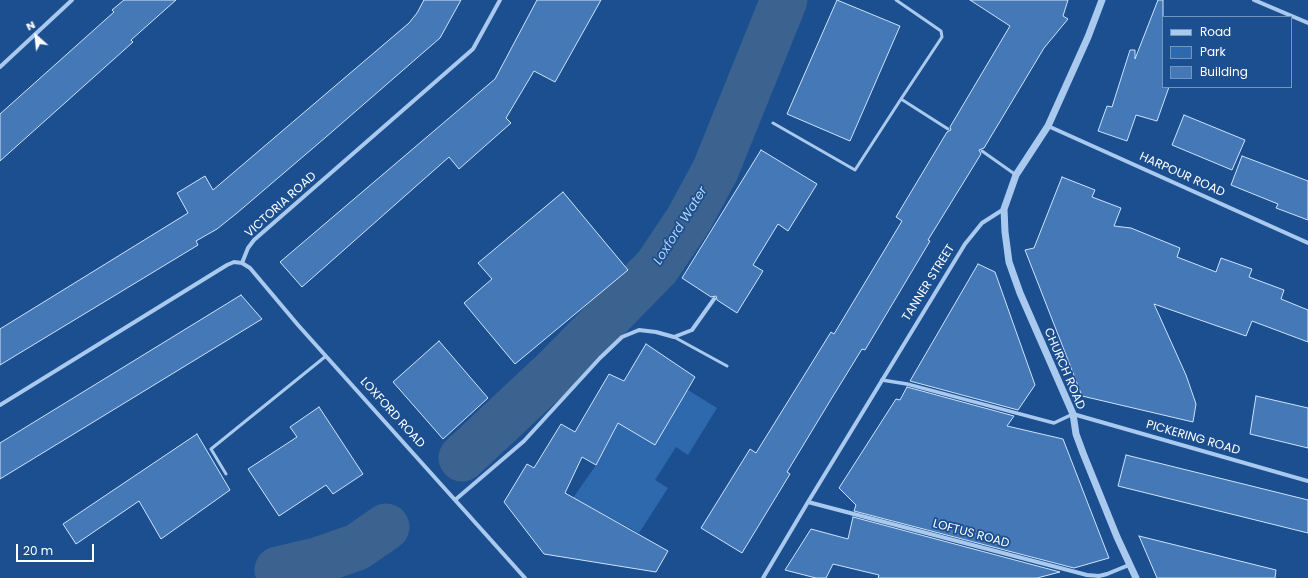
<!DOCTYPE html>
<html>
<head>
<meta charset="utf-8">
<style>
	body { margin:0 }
	#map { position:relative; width:1308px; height:578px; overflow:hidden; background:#1b4f8f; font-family:Poppins,sans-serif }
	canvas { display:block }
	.legend { position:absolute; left:1162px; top:16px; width:130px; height:72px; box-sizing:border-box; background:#1b4f8f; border:1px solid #7695bc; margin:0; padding:5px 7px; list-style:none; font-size:12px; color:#fff }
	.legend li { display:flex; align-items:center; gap:8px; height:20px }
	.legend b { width:20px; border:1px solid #7695bc }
	.north { position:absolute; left:16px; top:16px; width:40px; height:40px; -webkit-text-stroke:3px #1b4f8f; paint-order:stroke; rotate:333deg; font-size:11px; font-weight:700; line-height:16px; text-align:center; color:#fff }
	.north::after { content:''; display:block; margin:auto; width:14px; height:18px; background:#fff; clip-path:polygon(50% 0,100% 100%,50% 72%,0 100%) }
	.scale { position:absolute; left:16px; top:544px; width:78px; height:18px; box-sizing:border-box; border:2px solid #fff; border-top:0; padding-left:5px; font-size:12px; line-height:14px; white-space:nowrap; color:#fff; -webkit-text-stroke:3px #1b4f8f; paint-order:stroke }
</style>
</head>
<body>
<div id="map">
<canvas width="1308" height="578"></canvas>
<ul class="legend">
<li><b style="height:5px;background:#a9c9ee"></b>Road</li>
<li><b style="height:11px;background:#2e69ad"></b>Park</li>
<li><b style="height:11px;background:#4478b7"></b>Building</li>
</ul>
<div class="north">N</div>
<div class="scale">20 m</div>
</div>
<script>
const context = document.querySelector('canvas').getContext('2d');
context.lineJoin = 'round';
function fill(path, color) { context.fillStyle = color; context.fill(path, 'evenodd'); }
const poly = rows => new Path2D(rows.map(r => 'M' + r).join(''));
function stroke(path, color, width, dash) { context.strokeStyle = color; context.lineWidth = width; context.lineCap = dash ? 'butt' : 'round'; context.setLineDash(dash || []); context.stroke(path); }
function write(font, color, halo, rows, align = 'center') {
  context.font = font + ' Poppins,sans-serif'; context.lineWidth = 3.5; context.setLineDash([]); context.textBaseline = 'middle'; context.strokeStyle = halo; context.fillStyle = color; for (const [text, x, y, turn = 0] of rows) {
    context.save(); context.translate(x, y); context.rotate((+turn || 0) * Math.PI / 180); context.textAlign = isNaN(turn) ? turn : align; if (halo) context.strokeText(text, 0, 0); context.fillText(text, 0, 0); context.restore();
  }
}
fill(poly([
	[688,390,717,408,688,455,676,447,655,480,668,488,639,533,573,498,596,465,618,423,655,445]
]), '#2e69ad');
stroke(poly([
	[462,458,556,370,657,267,689,219,715,171,784,0],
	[278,570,317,561,357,547,386,527]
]), '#3c6290', 47);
const building = poly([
	[124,0,176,0,131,40,133,42,0,161,0,114,114,12,112,10,124,0],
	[424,0,461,0,440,38,326,137,237,213,217,229,196,241,198,245,0,365,0,329,188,213,177,193,205,176,213,190,409,23,417,13,424,0],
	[537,0,601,0,555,82,534,71,506,118,511,123,459,169,449,157,302,287,280,262,495,79,537,0],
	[837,0,900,26,850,141,787,114,837,0],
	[970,0,1068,0,1063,16,1068,19,1044,48,984,148,979,150,981,154,928,240,930,241,865,350,862,349,830,401,787,472,790,474,742,553,701,528,750,449,756,453,831,332,834,334,902,221,896,217,947,132,951,130,950,127,1010,26,970,0],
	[1158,0,1163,0,1163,87,1169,87,1157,121,1136,115,1127,141,1098,131,1107,106,1112,107,1130,50,1135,50,1135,59,1158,0],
	[1184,115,1245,140,1232,170,1172,145,1184,115],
	[761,150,817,184,788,231,778,224,753,265,763,271,737,313,717,300,716,296,711,297,682,278,761,150],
	[1242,156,1308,181,1308,220,1276,208,1278,204,1231,185,1242,156],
	[1062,177,1095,190,1092,197,1121,208,1114,226,1131,228,1180,248,1177,257,1216,272,1221,258,1252,269,1249,277,1284,290,1281,299,1308,310,1308,342,1252,321,1246,336,1154,304,1186,375,1196,404,1193,422,1082,396,1025,250,1034,248,1062,177],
	[563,192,628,270,515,364,464,303,492,279,478,263,563,192],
	[978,264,995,272,1035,385,1018,410,910,381,978,264],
	[241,295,262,319,0,479,0,443,241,295],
	[439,341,488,398,443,439,393,382,439,341],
	[646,344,695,377,655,445,618,423,596,465,582,457,565,493,668,551,656,572,544,554,504,502,527,464,534,468,561,424,575,432,609,374,624,381,646,344],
	[907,387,1014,416,1007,426,1063,439,1109,558,1074,568,854,511,856,505,839,488,896,399,900,400,907,387],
	[1256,396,1308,408,1308,448,1250,434,1256,396],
	[319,407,363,474,333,494,326,485,279,516,248,469,297,437,290,427,319,407],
	[197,434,230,490,161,539,139,501,76,544,63,524,197,434],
	[1126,455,1308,500,1308,533,1118,486,1126,455],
	[853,517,1060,572,1037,578,878,578,879,575,833,564,826,578,816,578,785,570,811,529,848,539,853,517],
	[1139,536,1276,570,1275,578,1157,578,1139,536]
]);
fill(building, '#4478b7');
stroke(building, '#cfe3fa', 1);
stroke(poly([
	[896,0,941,31,942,37,901,99,948,129],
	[773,123,855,170,901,99],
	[982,151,1016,175],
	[674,337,727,366],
	[226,474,211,449,326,356]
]), '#a9c9ee', 3);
stroke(poly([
	[882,380,907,384,1054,423,1073,414]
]), '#a9c9ee', 3.5);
stroke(poly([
	[1254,0,1308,23],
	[0,67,72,0],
	[1048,126,1308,243],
	[242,263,250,268,298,325,525,578],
	[242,263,248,248,254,240,473,49,500,0],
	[0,405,227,265,234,262,242,263],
	[1073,414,1308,481],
	[455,500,524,441,600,358,622,337,639,330,656,332,674,337,692,330,714,299],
	[808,502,1087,575,1099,576,1107,574,1129,565],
	[763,578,808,502,965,244,982,223,1004,209]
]), '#a9c9ee', 4);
stroke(poly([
	[1102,0,1088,37,1048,126,1016,175,1004,209,1005,232,1009,262,1020,293,1073,414,1076,434,1083,453,1117,537,1136,578]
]), '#a9c9ee', 7);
write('12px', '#fff', '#1b4f8f', [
	["HARPOUR ROAD",1182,175,24],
	["VICTORIA ROAD",281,205,-42],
	["TANNER STREET",929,283,-58],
	["CHURCH ROAD",1064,369,67],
	["LOXFORD ROAD",392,413,48],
	["PICKERING ROAD",1193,438,16],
	["LOFTUS ROAD",971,534,15]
]);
write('italic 13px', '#b5d3f5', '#1b4f8f', [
	["Loxford Water",681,226,-58]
]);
</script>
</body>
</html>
